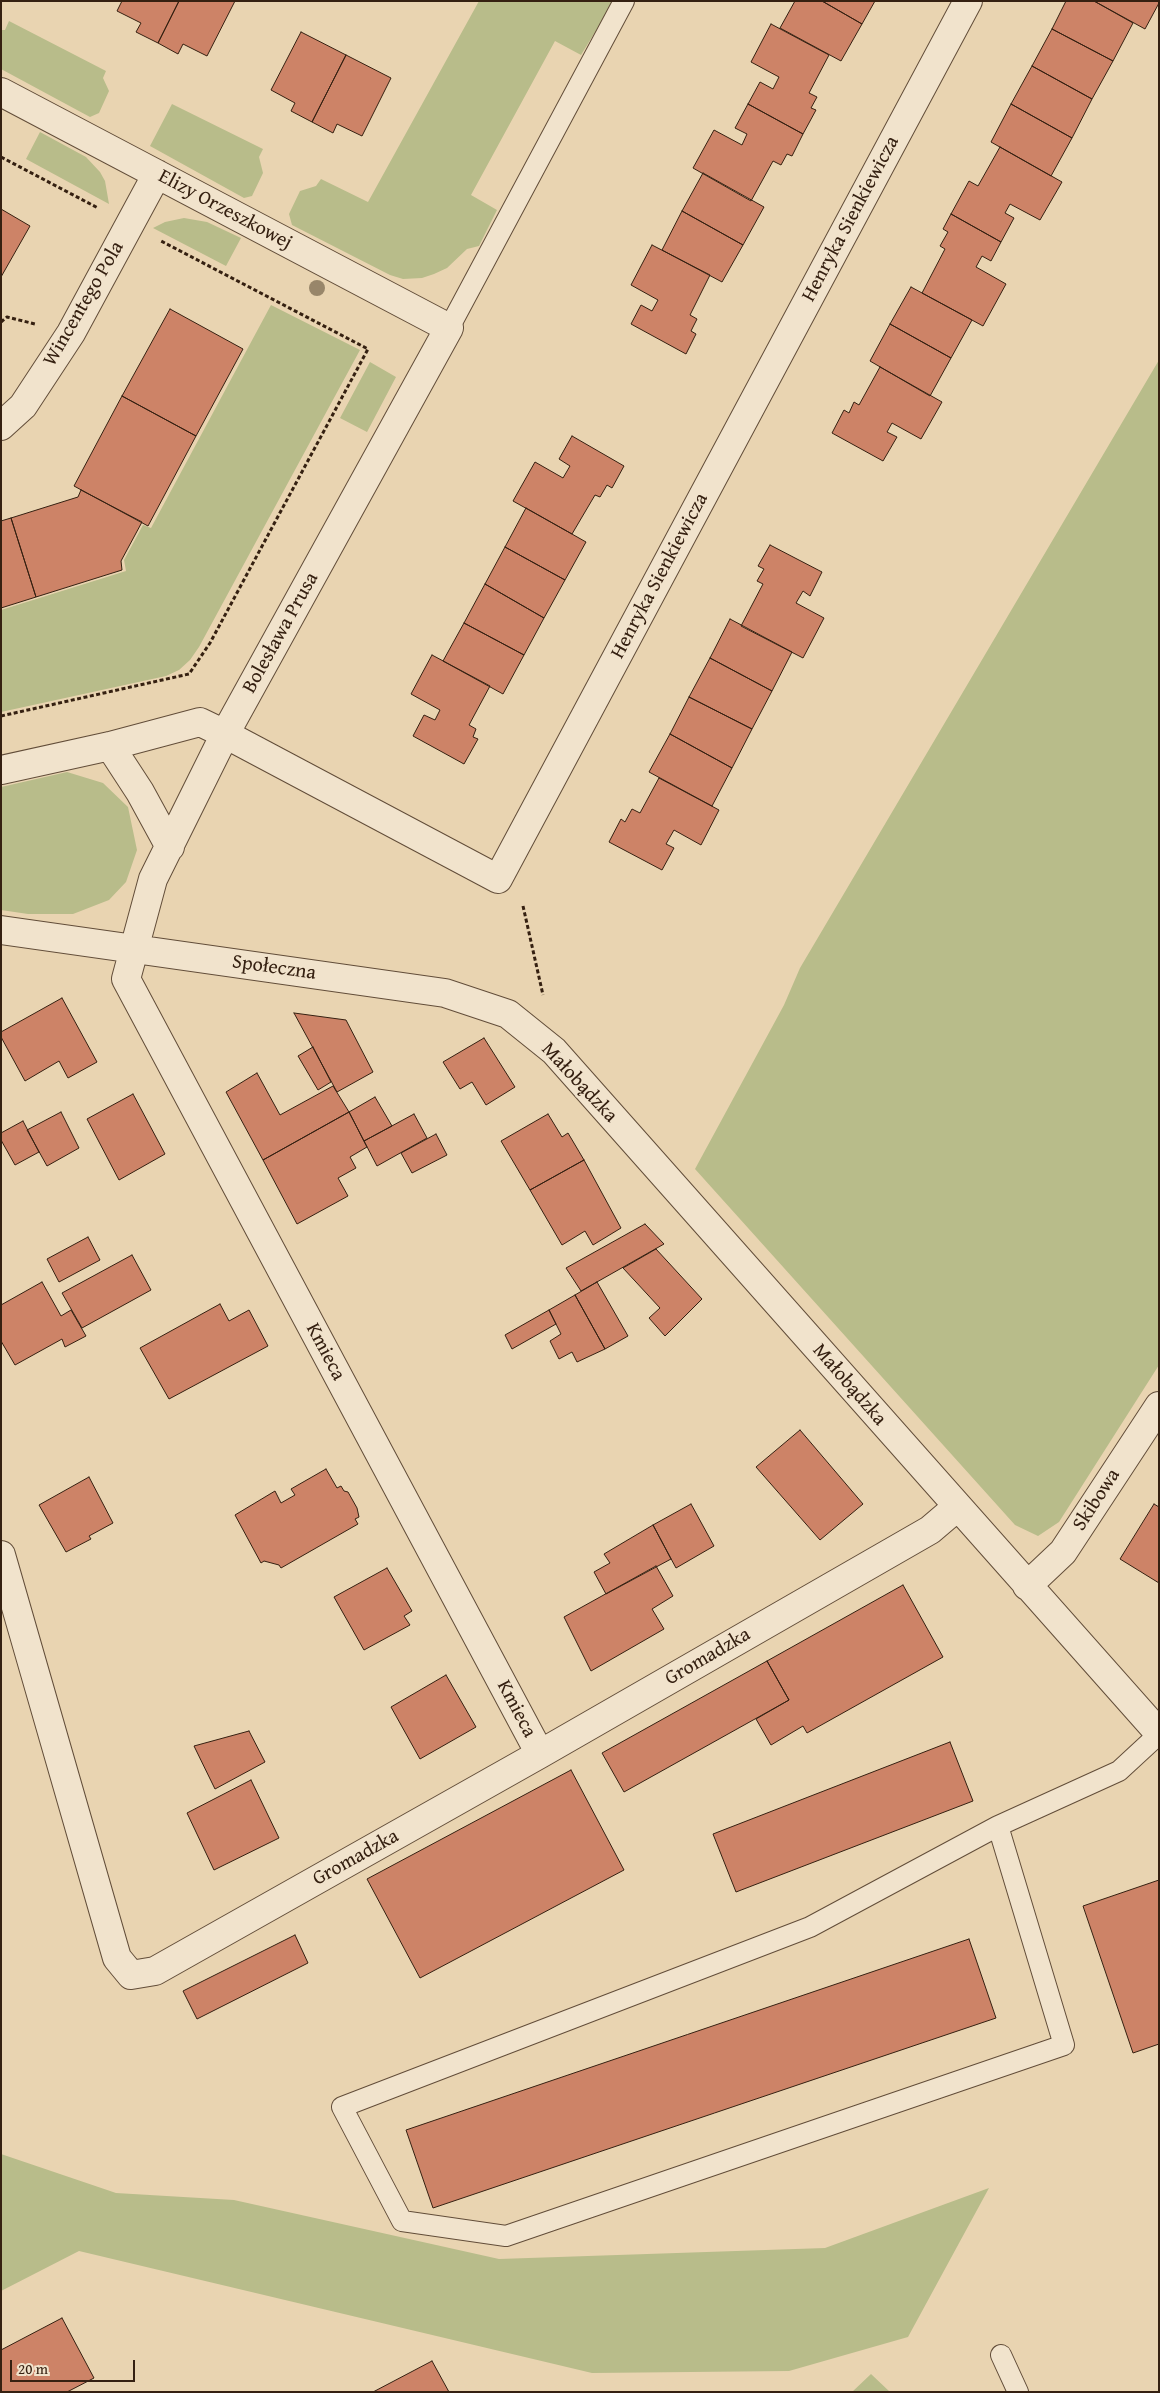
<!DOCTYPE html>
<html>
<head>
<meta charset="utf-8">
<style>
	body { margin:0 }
	#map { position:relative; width:1160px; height:2393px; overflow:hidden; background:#e9d4b1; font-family:"Gentium Book Plus",serif }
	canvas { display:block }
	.frame { position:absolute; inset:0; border:2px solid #352011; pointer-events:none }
	.scale { position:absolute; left:10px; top:2360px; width:125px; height:22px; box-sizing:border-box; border:2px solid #352011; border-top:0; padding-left:6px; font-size:15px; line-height:18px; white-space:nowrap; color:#352011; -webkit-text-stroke:4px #f1e3cc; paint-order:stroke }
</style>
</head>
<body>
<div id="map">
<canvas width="1160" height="2393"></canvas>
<div class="frame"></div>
<div class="scale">20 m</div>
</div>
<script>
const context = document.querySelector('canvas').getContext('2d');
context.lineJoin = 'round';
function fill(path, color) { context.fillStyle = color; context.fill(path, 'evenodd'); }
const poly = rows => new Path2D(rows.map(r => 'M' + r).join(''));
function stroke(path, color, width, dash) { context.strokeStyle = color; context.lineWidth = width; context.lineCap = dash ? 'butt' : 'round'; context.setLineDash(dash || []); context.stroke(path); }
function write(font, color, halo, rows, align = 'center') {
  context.font = font + ' "Gentium Book Plus",serif'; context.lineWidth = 5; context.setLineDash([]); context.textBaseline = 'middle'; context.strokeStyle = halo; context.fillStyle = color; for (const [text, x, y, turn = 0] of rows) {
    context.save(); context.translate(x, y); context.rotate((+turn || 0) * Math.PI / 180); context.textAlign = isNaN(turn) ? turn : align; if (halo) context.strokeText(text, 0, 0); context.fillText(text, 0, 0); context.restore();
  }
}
fill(poly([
	[479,1,614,1,581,55,555,41,471,195,497,210,479,246,467,249,447,268,434,274,422,278,403,279,390,275,292,225,289,214,300,191,316,186,321,179,368,202],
	[9,21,106,71,103,78,109,91,99,113,90,117,1,69,1,30,5,30],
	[172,104,263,149,259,157,263,173,252,196,244,198,150,146],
	[40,132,86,157,100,172,105,181,109,204,26,159],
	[184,218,207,222,241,238,226,266,153,228,165,222],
	[271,305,360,350,199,647,190,660,179,670,166,676,1,712,1,610,126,571,124,560,143,525,151,528],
	[1159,360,1159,1365,1059,1522,1038,1536,1015,1525,695,1169,784,1005,800,968],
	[370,362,396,377,367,432,340,418],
	[67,772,103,783,128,807,137,850,126,882,109,900,73,914,28,914,1,910,1,787],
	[1,2154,116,2193,234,2200,499,2259,825,2248,989,2188,908,2337,789,2371,592,2373,79,2251,1,2291],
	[871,2374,890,2392,852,2392]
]), '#b8bc8a');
const building = poly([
	[122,1,179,1,158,43,136,32,141,23,117,11,122,1],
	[179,1,235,1,207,56,183,44,178,54,158,43,179,1],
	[795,1,822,1,862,24,841,61,780,28,795,1],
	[822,1,875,1,862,24,822,1],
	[1066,1,1094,1,1133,23,1113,61,1052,29,1066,1],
	[1094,1,1159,1,1159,3,1145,29,1094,1],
	[771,24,829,55,809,93,817,97,811,108,816,110,803,134,748,104,760,82,773,89,779,77,751,62,771,24],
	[1052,29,1113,61,1092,99,1032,66,1052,29],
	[301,32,346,55,312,122,291,111,295,103,271,90,301,32],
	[346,55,391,78,362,136,337,124,333,133,312,122,346,55],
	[1032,66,1092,99,1072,138,1011,104,1032,66],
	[748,104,803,134,792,156,787,154,781,165,773,161,751,201,693,168,714,130,742,145,747,134,735,128,748,104],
	[1011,104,1072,138,1051,176,991,142,1011,104],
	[1000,147,1062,182,1040,220,1010,204,1005,213,1014,218,1001,242,951,214,969,181,978,186,1000,147],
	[703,173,764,207,743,245,682,211,703,173],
	[1,209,30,226,1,277,1,209],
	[682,211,743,245,722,282,662,250,682,211],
	[951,214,1001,242,991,261,982,256,976,267,1006,284,983,326,922,293,945,249,940,246,948,232,943,229,951,214],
	[652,245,710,275,690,315,697,319,691,331,696,334,686,354,631,324,641,305,652,311,658,300,631,285,652,245],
	[911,287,972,320,951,358,890,324,911,287],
	[170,309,243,349,196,436,122,396,170,309],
	[890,324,951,358,930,396,870,361,890,324],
	[880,367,942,402,921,439,892,423,887,432,897,437,883,461,832,433,844,410,849,413,854,402,859,405,880,367],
	[122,396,196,436,148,526,74,486,122,396],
	[572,436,624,466,612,488,607,485,600,497,595,495,572,534,513,501,535,462,563,478,570,466,559,459,572,436],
	[81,490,142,522,121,561,122,570,36,597,11,518,78,497,81,490],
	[526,508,586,542,565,580,505,547,526,508],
	[11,518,36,597,1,608,1,521,11,518],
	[770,545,822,572,810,596,803,591,796,603,824,618,803,658,741,626,763,584,757,581,764,569,758,566,770,545],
	[505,547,565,580,544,618,485,584,505,547],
	[485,584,544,618,524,655,464,623,485,584],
	[730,619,792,652,772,691,710,658,730,619],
	[464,623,524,655,503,694,443,661,464,623],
	[432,655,490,686,469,725,476,729,473,737,478,739,464,764,413,736,424,715,435,720,440,710,411,694,432,655],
	[710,658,772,691,752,729,689,697,710,658],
	[689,697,752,729,732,768,670,734,689,697],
	[670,734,732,768,712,806,649,772,670,734],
	[659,778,719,810,701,845,674,830,666,844,674,848,662,870,609,842,621,819,625,822,632,809,640,813,659,778],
	[62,998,97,1062,68,1078,59,1061,25,1081,1,1037,1,1032,62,998],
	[294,1013,346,1020,373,1072,337,1092,294,1013],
	[484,1038,515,1087,486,1105,472,1082,460,1089,443,1062,484,1038],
	[313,1047,331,1082,318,1090,298,1056,313,1047],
	[257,1073,280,1115,333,1086,349,1112,263,1160,226,1092,257,1073],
	[133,1094,165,1154,119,1180,87,1119,133,1094],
	[375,1097,392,1126,364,1141,349,1112,375,1097],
	[61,1112,79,1148,47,1166,27,1130,61,1112],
	[349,1112,367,1147,350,1157,356,1168,338,1178,348,1196,297,1224,263,1160,349,1112],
	[414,1114,427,1138,377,1166,364,1141,414,1114],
	[548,1114,562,1137,568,1133,584,1160,530,1190,501,1141,548,1114],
	[23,1121,39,1152,15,1165,1,1140,1,1133,23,1121],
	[436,1134,447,1155,412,1173,401,1153,436,1134],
	[584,1160,621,1228,593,1245,585,1231,562,1245,530,1190,584,1160],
	[645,1224,664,1244,581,1291,566,1268,645,1224],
	[88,1237,100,1260,59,1282,47,1259,88,1237],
	[656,1249,702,1299,665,1336,649,1318,660,1308,623,1268,656,1249],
	[132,1255,151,1290,82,1328,62,1293,132,1255],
	[42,1282,61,1316,71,1310,86,1336,65,1347,62,1339,15,1365,1,1341,1,1305,42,1282],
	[597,1282,628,1336,605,1349,575,1295,597,1282],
	[575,1295,605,1349,577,1362,572,1352,559,1359,550,1341,561,1334,549,1310,575,1295],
	[220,1304,229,1321,249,1310,268,1346,169,1399,140,1348,220,1304],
	[549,1310,556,1324,512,1349,505,1335,549,1310],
	[800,1430,863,1504,820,1540,756,1467,800,1430],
	[326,1469,337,1488,341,1486,344,1491,348,1492,357,1508,359,1517,355,1519,358,1524,281,1568,279,1565,264,1561,261,1563,235,1515,275,1491,281,1503,295,1495,291,1489,326,1469],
	[89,1477,113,1523,89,1536,91,1539,66,1552,39,1505,89,1477],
	[691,1504,714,1546,676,1568,653,1525,691,1504],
	[1154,1504,1159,1507,1159,1583,1120,1559,1154,1504],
	[653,1525,671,1559,606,1594,594,1572,610,1563,604,1554,653,1525],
	[656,1566,673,1596,652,1609,664,1629,591,1671,564,1617,656,1566],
	[387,1568,412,1611,404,1616,410,1625,364,1650,334,1597,387,1568],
	[903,1585,943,1657,807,1733,803,1726,771,1745,756,1719,789,1700,767,1661,903,1585],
	[767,1661,789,1700,624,1792,602,1753,767,1661],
	[446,1675,476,1727,420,1759,391,1707,446,1675],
	[249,1731,265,1762,215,1789,194,1746,249,1731],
	[950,1742,973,1801,736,1892,713,1834,950,1742],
	[571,1770,624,1870,420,1978,367,1879,571,1770],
	[251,1780,279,1838,214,1870,187,1813,251,1780],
	[1159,1880,1159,2044,1133,2053,1083,1906,1159,1880],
	[295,1935,308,1963,197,2019,183,1991,295,1935],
	[969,1939,996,2018,433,2208,406,2130,969,1939],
	[62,2318,94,2378,67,2392,1,2392,1,2350,62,2318],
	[432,2361,449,2392,373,2392,432,2361]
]);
fill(building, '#cd8367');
stroke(building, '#352011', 1);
const lane = poly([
	[449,328,624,1],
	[998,1826,1064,2045,506,2236,402,2221,342,2107,810,1927,998,1826,1119,1771,1159,1734],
	[1001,2355,1018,2392]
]);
const street = poly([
	[1,92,449,328,225,734,200,722,110,746,1,770],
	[1,426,23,406,71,333,157,174],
	[110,746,140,792,170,847],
	[1,930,445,993,508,1014,554,1051,1159,1733],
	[1,1555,117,1958,131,1975,155,1971,540,1754,930,1530,957,1507],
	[1027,1586,1063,1552,1159,1406],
	[540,1754,126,979,153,879,225,734,498,879,968,1]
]);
stroke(lane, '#624d39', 22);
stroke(street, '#624d39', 30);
stroke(poly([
	[1,157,98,208],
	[1,322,7,317,35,324],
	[1,716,189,674,210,643,368,349,161,241],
	[523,906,543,995]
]), '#352011', 3, [4, 2.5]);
stroke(lane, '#f1e3cc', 20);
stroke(street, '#f1e3cc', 28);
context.fillStyle = '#98866a';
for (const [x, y] of [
	[317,288]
]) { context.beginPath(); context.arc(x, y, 8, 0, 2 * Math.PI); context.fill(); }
write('20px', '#352011', '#f1e3cc', [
	["Elizy Orzeszkowej",225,210,28],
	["Henryka Sienkiewicza",851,219,-62],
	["Wincentego Pola",84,304,-60],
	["Henryka Sienkiewicza",660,576,-62],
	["Bolesława Prusa",281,633,-61],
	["Społeczna",274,968,8],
	["Małobądzka",579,1083,47],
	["Kmieca",325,1352,62],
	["Małobądzka",849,1385,49],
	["Skibowa",1097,1500,-57],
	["Gromadzka",708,1657,-30],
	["Kmieca",516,1709,62],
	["Gromadzka",356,1858,-29]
]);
</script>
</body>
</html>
